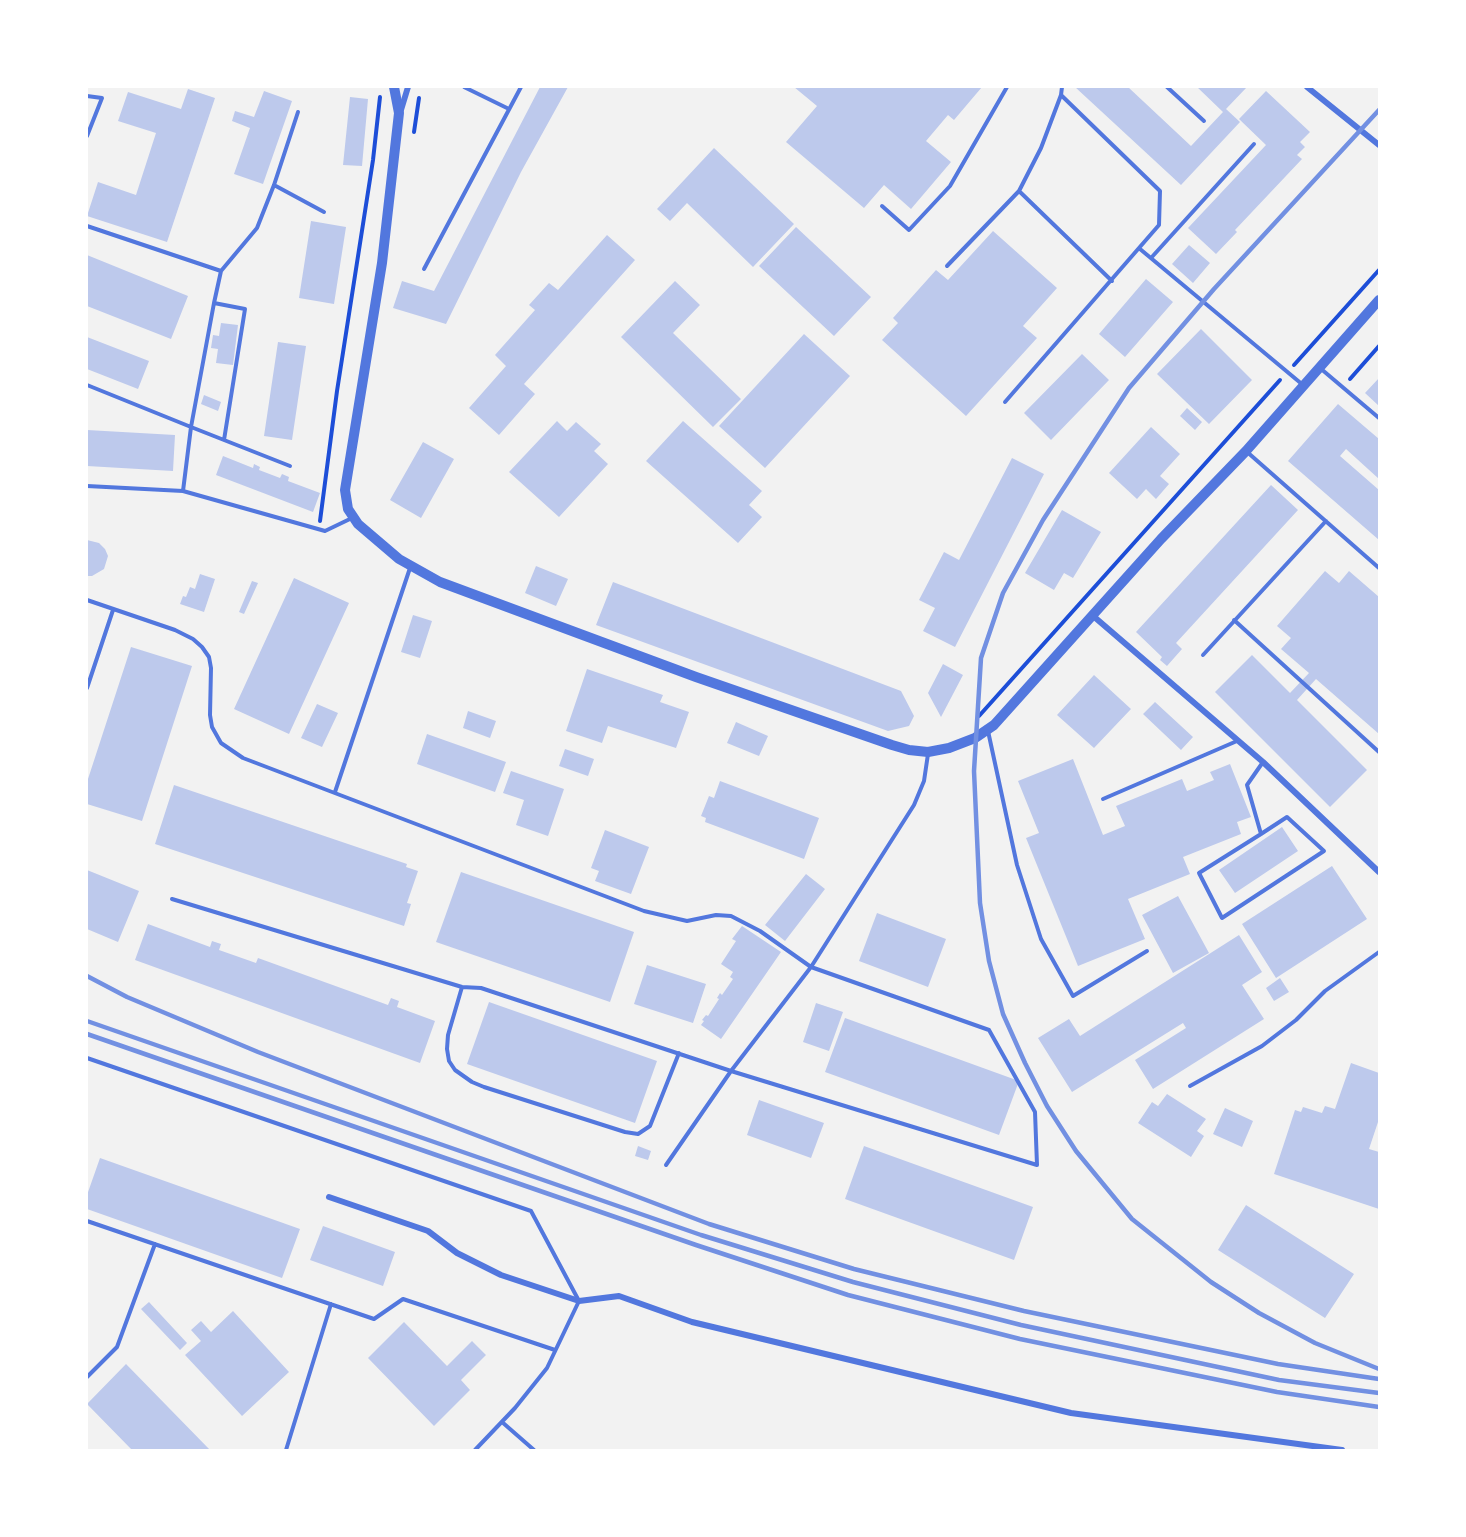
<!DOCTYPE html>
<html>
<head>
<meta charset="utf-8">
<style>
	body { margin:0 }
	#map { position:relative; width:1466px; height:1537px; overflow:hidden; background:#f2f2f2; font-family:"DejaVu Sans",sans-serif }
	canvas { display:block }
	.frame { position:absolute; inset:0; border:88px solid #fff; pointer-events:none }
</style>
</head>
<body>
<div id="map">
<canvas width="1466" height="1537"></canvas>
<div class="frame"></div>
</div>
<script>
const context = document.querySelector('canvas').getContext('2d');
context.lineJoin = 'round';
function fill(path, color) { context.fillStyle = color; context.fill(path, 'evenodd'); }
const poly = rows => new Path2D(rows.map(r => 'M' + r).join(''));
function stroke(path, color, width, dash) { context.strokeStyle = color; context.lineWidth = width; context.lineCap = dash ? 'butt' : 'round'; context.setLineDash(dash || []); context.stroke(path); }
fill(poly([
	[540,87,568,87,521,172,446,324,393,308,402,281,434,291],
	[794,87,982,87,954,120,948,115,926,141,951,162,911,209,884,185,864,208,786,142,817,106],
	[1075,87,1128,87,1191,146,1223,112,1197,87,1247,87,1226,109,1240,122,1181,185],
	[188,89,215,98,167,242,87,216,98,182,136,195,156,133,118,121,128,92,181,109],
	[264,91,292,101,263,184,234,174,250,128,232,121,235,111,254,117],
	[1266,91,1310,132,1300,142,1305,147,1297,155,1302,159,1235,230,1237,232,1216,254,1188,228,1266,145,1239,119],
	[350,97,368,99,362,166,343,165],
	[714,148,794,224,753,267,687,203,670,221,657,209],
	[311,221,346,227,334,304,299,298],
	[796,227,871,297,834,336,759,266],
	[993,231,1057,288,1023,326,1037,338,966,416,882,340,898,323,893,318,936,270,948,280],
	[607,235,635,260,524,384,535,394,499,435,469,408,506,366,495,355,535,310,529,305,549,283,558,290],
	[1189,245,1210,263,1193,283,1172,264],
	[87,255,188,296,171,339,87,306],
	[1146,279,1173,302,1125,357,1099,334],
	[675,281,700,305,673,333,741,399,713,427,621,337],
	[221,323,238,325,233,365,216,363,218,349,211,348,213,335,219,336],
	[1201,329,1252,380,1209,424,1157,374],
	[804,334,850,376,765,468,719,426],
	[87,337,149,361,138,389,87,369],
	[278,342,306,346,292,440,264,436],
	[1082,354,1109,380,1051,440,1024,413],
	[1379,378,1379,406,1365,393],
	[204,395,221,402,218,411,201,404],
	[1338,404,1379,439,1379,479,1346,449,1340,456,1379,490,1379,540,1288,461],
	[1187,408,1202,422,1195,430,1180,416],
	[557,421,567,431,576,422,601,444,594,451,608,464,559,517,509,472],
	[683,421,762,491,749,505,762,517,738,543,646,461],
	[1151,427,1180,454,1160,476,1169,484,1156,499,1146,489,1137,499,1109,473],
	[87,430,175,435,173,471,87,466],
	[423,442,454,459,421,518,390,500],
	[223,456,253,468,254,464,260,467,259,470,280,478,282,474,289,477,288,481,320,493,313,512,216,475],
	[1012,458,1044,474,955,647,923,631,935,608,919,600,944,552,959,560],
	[1271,485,1298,510,1176,643,1182,649,1167,666,1160,660,1162,657,1136,632],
	[1062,510,1101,532,1073,578,1064,573,1054,590,1025,573],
	[87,540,99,543,105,549,108,556,104,569,92,576,87,576],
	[536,566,568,579,556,606,525,593],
	[1325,571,1339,583,1349,571,1379,597,1379,734,1316,679,1297,700,1367,770,1330,807,1215,692,1252,655,1290,693,1309,673,1281,649,1291,638,1277,626],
	[200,574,215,579,204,612,180,604,183,596,186,597,190,587,195,589],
	[294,578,349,603,289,734,234,709],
	[252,581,258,583,244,614,239,612],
	[613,582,901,691,914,716,909,726,888,731,596,625],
	[413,615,432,621,420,658,401,652],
	[131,647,192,666,142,821,87,804,87,782],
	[943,664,963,675,941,717,928,693],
	[587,669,663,695,660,702,689,712,676,748,608,726,602,743,566,731],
	[1094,675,1131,709,1094,748,1057,715],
	[1155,702,1193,737,1181,750,1143,714],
	[317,704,338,713,322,747,301,738],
	[468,711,496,721,490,738,463,728],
	[736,722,768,736,759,756,727,743],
	[427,734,506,762,495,792,417,764],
	[565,749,594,759,588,776,559,766],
	[1073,759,1103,835,1125,826,1116,806,1182,779,1187,791,1214,780,1210,772,1230,764,1251,817,1237,822,1241,834,1183,857,1190,874,1128,899,1145,939,1078,966,1026,838,1039,833,1018,781],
	[511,771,564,789,548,836,516,825,524,800,503,793],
	[720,781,819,818,804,859,705,822,706,818,701,816,709,796,714,798],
	[174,785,407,864,406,867,418,871,407,903,411,904,404,926,155,844],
	[1282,827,1298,851,1235,893,1219,870],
	[605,830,649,847,631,894,595,881,599,871,591,868],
	[1332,866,1367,919,1276,978,1242,924],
	[87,870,139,891,118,942,87,929],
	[461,872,634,932,610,1002,436,942],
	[806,874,825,889,785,941,765,925],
	[1178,896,1209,953,1173,973,1142,915],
	[877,913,946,939,928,987,859,961],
	[148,924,210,947,212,941,221,944,219,950,256,963,258,958,388,1005,391,998,399,1001,397,1007,435,1021,420,1063,135,960],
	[742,926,781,952,721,1039,701,1025,704,1021,702,1020,706,1015,708,1016,719,999,717,998,720,993,722,995,733,979,730,977,733,972,721,964,736,941,732,939],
	[1239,935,1262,972,1242,985,1264,1019,1153,1089,1135,1060,1186,1028,1183,1023,1072,1092,1038,1038,1069,1019,1080,1036],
	[647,965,706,984,693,1023,634,1004],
	[1280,978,1289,992,1274,1001,1266,988],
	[489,1002,657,1061,635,1123,467,1064],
	[816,1003,843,1012,829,1051,803,1042],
	[845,1018,1019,1081,999,1135,825,1072],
	[1351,1063,1379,1073,1379,1119,1369,1149,1379,1152,1379,1209,1274,1174,1295,1110,1301,1112,1303,1107,1322,1113,1325,1106,1335,1109],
	[1167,1094,1206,1119,1197,1131,1204,1136,1191,1157,1138,1123,1152,1102,1158,1106],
	[759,1100,824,1123,811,1158,747,1135],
	[1225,1108,1253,1121,1242,1147,1213,1134],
	[638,1146,651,1151,648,1160,635,1156],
	[864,1146,1033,1207,1014,1260,845,1199],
	[100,1158,300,1229,282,1278,87,1209,87,1195],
	[1246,1205,1354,1274,1325,1318,1218,1250],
	[323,1226,395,1252,383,1286,310,1260],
	[149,1302,187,1343,180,1350,141,1309],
	[233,1311,289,1372,242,1416,185,1355,201,1341,191,1330,201,1321,211,1332],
	[404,1322,447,1366,472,1341,486,1355,461,1380,470,1390,434,1426,368,1358],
	[126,1364,210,1450,132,1450,87,1404]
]), '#bdc9ec');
stroke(poly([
	[414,132,419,98],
	[1294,365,1379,270],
	[1350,379,1379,346],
	[320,521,337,391,373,160,380,97],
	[979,716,1280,380]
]), '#1d4ed8', 4);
stroke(poly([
	[464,87,509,109],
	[1167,87,1204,121],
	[87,96,102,98,87,136],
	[274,185,324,212],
	[1019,191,1112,281],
	[882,206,909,230,950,186,1007,87],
	[87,226,221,271,214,303,191,427,224,440,245,309,214,303],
	[1140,249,1303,385],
	[1151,258,1254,144],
	[947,266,1019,191,1041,148,1061,95,1062,87],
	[424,269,521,87],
	[221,271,257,228,274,185,298,112],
	[1320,368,1379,418],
	[87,385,191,427,183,491],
	[1005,402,1159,225,1160,191,1061,95],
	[224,440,290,466],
	[1246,451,1379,568],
	[87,486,183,491,325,531,352,518],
	[87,600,175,630,193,639,202,647,209,657,211,668,210,715,212,727,221,743,243,758,644,911,687,921,716,915,731,916,760,931,811,967,989,1030,1035,1112,1037,1165,731,1071,481,988,462,987,172,899],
	[1234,620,1379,752],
	[1203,655,1326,521],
	[87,688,113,610],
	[988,731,1017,865,1041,939,1073,996,1147,951],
	[335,792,410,568],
	[1103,799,1237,741],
	[1261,834,1287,817,1324,851,1222,918,1199,873,1261,834,1247,785,1263,762],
	[462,987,448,1035,447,1049,449,1061,455,1070,472,1082,484,1087,625,1132,638,1134,650,1126,679,1053],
	[87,1058,531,1211,579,1301,547,1368,515,1408,475,1450],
	[1190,1086,1262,1046,1296,1020,1325,991,1379,952],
	[666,1165,731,1071,811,967,914,805,924,781,928,754],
	[87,1221,374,1319,403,1299,555,1350],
	[87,1377,117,1347,155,1244],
	[502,1422,534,1450],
	[286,1450,331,1304]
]), '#5277de', 4);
stroke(poly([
	[1307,87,1379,145],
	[401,110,408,87],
	[1092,615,1263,762,1379,872],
	[329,1197,428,1231,457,1253,501,1275,579,1301,619,1296,692,1322,1071,1413,1342,1450]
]), '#5277de', 6);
stroke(poly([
	[394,87,399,113,382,263,345,490,348,509,358,524,399,559,440,582,696,677,892,745,909,750,928,752,949,748,975,738,994,725,1161,539,1246,451,1379,300]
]), '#5277de', 10);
stroke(poly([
	[1379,110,1214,289,1129,388,1043,520,1003,593,981,658,974,771,980,903,989,961,1003,1014,1025,1063,1047,1106,1076,1151,1132,1219,1211,1282,1259,1313,1315,1343,1379,1369],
	[87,976,127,997,258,1052,709,1224,854,1269,1024,1311,1278,1364,1379,1379],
	[87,1021,701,1235,853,1282,1021,1325,1279,1380,1379,1393],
	[87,1034,696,1245,848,1295,1020,1339,1277,1392,1379,1407]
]), '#7290e2', 4.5);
</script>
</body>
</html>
